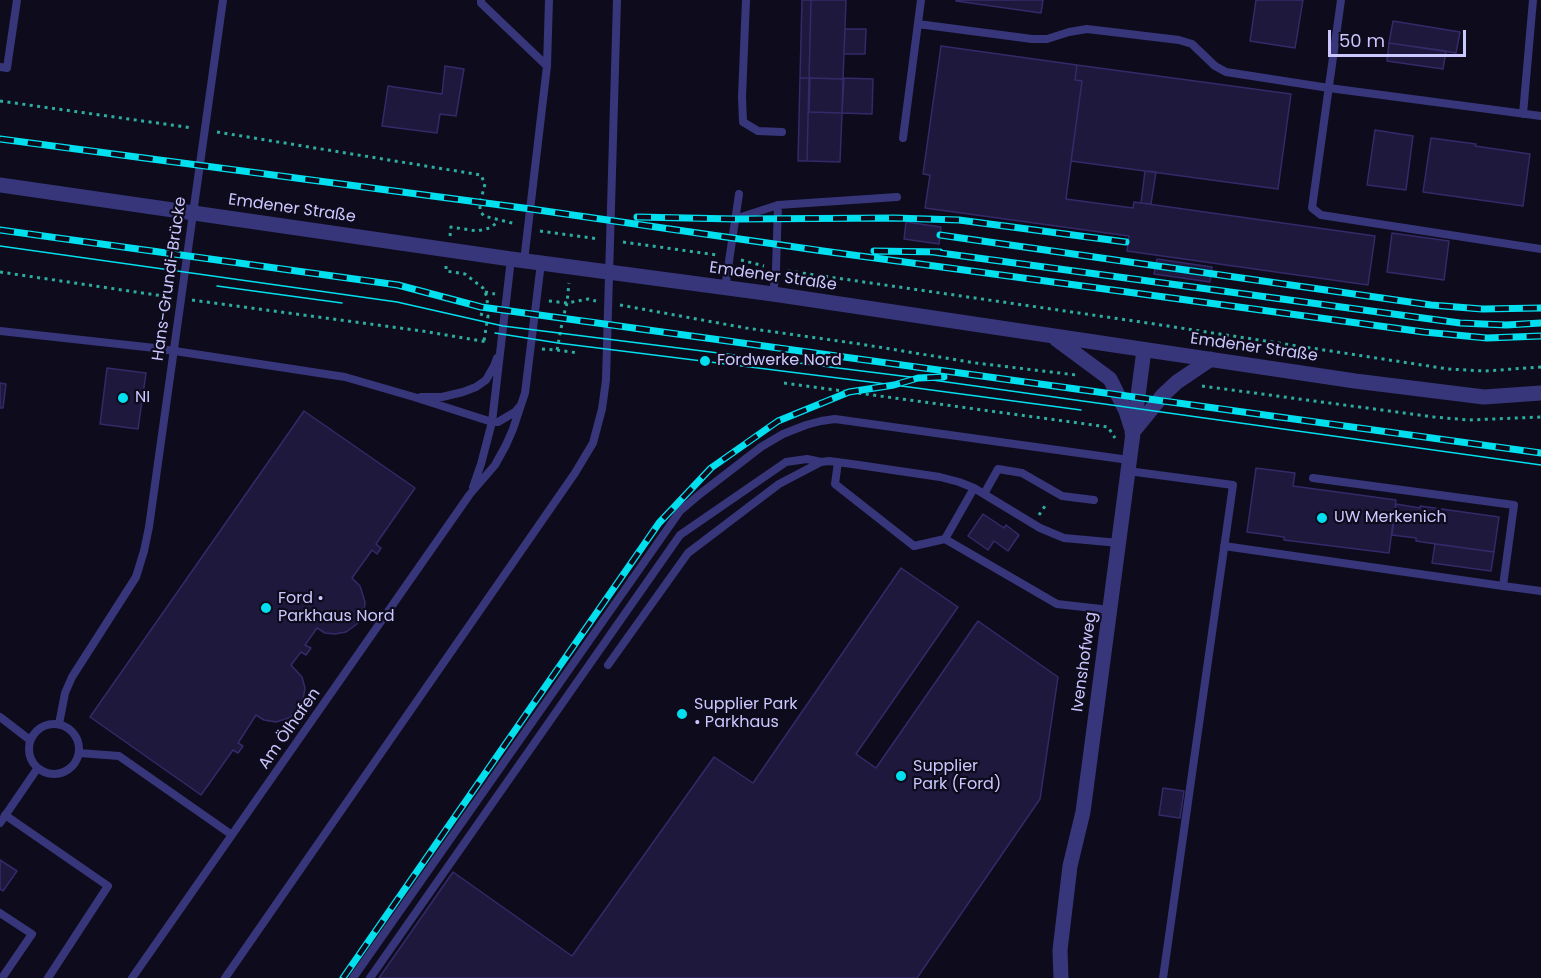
<!DOCTYPE html>
<html>
<head>
<meta charset="utf-8">
<style>
	body { margin:0 }
	#map { position:relative; width:1541px; height:978px; overflow:hidden; background:#0e0b1c; font-family:Poppins,sans-serif }
	canvas { display:block }
	.scale { position:absolute; left:1328px; top:30px; width:138px; height:27px; box-sizing:border-box; border:3px solid #cbc7ff; border-top:0; padding-left:8px; font-size:18px; line-height:21px; white-space:nowrap; color:#cbc7ff; -webkit-text-stroke:4px #0e0b1c; paint-order:stroke }
</style>
</head>
<body>
<div id="map">
<canvas width="1541" height="978"></canvas>
<div class="scale">50 m</div>
</div>
<script>
const context = document.querySelector('canvas').getContext('2d');
context.lineJoin = 'round';
function fill(path, color) { context.fillStyle = color; context.fill(path, 'evenodd'); }
const poly = rows => new Path2D(rows.map(r => 'M' + r).join(''));
function stroke(path, color, width, dash) { context.strokeStyle = color; context.lineWidth = width; context.lineCap = dash ? 'butt' : 'round'; context.setLineDash(dash || []); context.stroke(path); }
function write(font, color, halo, rows, align = 'center') {
  context.font = font + ' Poppins,sans-serif'; context.lineWidth = 4.5; context.setLineDash([]); context.textBaseline = 'middle'; context.strokeStyle = halo; context.fillStyle = color; for (const [text, x, y, turn = 0] of rows) {
    context.save(); context.translate(x, y); context.rotate((+turn || 0) * Math.PI / 180); context.textAlign = isNaN(turn) ? turn : align; if (halo) context.strokeText(text, 0, 0); context.fillText(text, 0, 0); context.restore();
  }
}
const building = poly([
	[802,0,811,0,809,78,800,78,802,0],
	[811,0,846,0,843,79,809,78,811,0],
	[956,0,1043,0,1041,13,956,1,956,0],
	[1256,0,1303,0,1295,48,1250,41,1256,0],
	[1393,21,1460,32,1456,53,1389,43,1393,21],
	[845,29,866,29,865,54,844,54,845,29],
	[1389,43,1446,51,1443,69,1387,61,1389,43],
	[941,46,1077,65,1075,80,1082,81,1066,199,1133,208,1134,202,1375,236,1368,285,1127,251,1129,236,925,208,930,175,923,174,941,46],
	[1077,65,1291,94,1278,189,1071,161,1082,81,1075,80,1077,65],
	[445,66,464,69,456,116,440,114,437,133,382,126,388,86,442,94,445,66],
	[800,78,809,78,807,161,798,161,800,78],
	[809,78,809,112,842,113,840,162,807,161,809,78],
	[810,78,843,79,842,113,809,112,810,78],
	[844,78,873,79,872,114,842,113,844,78],
	[1375,130,1413,136,1406,190,1367,185,1375,130],
	[1431,138,1476,144,1475,146,1530,154,1523,206,1423,192,1431,138],
	[1145,171,1156,172,1151,204,1141,203,1145,171],
	[906,222,941,227,939,244,904,239,906,222],
	[1392,233,1449,241,1444,280,1387,272,1392,233],
	[1157,259,1212,267,1210,282,1154,274,1157,259],
	[107,368,146,373,138,429,100,424,107,368],
	[0,383,6,384,3,408,0,408,0,383],
	[304,411,415,488,376,544,381,548,377,554,372,550,352,578,360,586,365,602,364,615,357,624,346,632,335,634,325,633,317,628,305,645,311,648,306,655,301,652,291,665,302,677,305,688,303,700,299,709,289,718,276,722,264,720,256,715,238,743,243,746,238,753,233,750,201,795,90,717,304,411],
	[1256,468,1295,473,1293,486,1396,500,1389,553,1284,540,1284,537,1247,532,1256,468],
	[1396,504,1420,508,1420,506,1499,517,1494,552,1422,542,1416,541,1416,538,1392,535,1396,504],
	[983,514,1004,528,1006,525,1019,535,1008,551,994,541,988,550,968,536,983,514],
	[1435,544,1494,552,1491,571,1432,563,1435,544],
	[901,568,958,607,856,754,876,768,978,621,1058,677,1040,799,917,978,379,978,453,872,572,956,714,757,753,783,901,568],
	[1163,788,1184,791,1180,818,1159,815,1163,788],
	[0,860,17,871,3,891,0,889,0,860]
]);
fill(building, '#1e183d');
stroke(building, '#342a69', 1.5);
stroke(poly([
	[0,101,193,128],
	[217,132,481,175,485,184,480,203,480,211,484,216,516,224],
	[540,231,599,239],
	[450,236,451,227,477,231,490,228,499,221],
	[623,242,717,255],
	[741,260,764,266],
	[446,266,446,271,465,274,483,288,487,297,488,316],
	[788,271,1148,323,1448,369,1485,371,1541,367],
	[0,272,170,297],
	[485,292,495,294],
	[192,300,422,331,488,342],
	[549,301,567,303,588,299,596,301],
	[620,305,746,328,860,344,976,363,1076,375],
	[480,314,488,316,484,341],
	[542,349,557,350,563,318,567,303,569,283],
	[557,350,578,353],
	[784,383,1108,427,1115,438],
	[1202,386,1434,417,1469,420,1541,417],
	[1039,515,1047,503]
]), '#2daca0', 3, [3, 4.5]);
stroke(poly([
	[481,0,481,3,547,66],
	[746,0,742,97,743,122,758,131,782,132],
	[1341,0,1312,208,1321,215,1541,249],
	[918,24,1032,39,1047,39,1069,32,1087,29,1179,40,1192,44,1215,66,1226,72,1329,88,1541,116],
	[0,67,7,68,17,0],
	[1523,114,1533,0],
	[903,138,921,0],
	[735,219,778,205,897,197],
	[524,261,547,66,549,0],
	[725,288,739,194],
	[773,294,776,269,778,205],
	[0,331,155,348,345,377,414,397,492,422,498,422,515,412,520,406],
	[421,397,442,397,463,392,476,387,486,380,494,366,497,358],
	[838,462,835,484,914,546,945,539],
	[1128,471,1233,485,1163,978],
	[473,487,481,464,492,422,511,259],
	[984,494,998,469,1022,473,1062,496,1094,500],
	[1224,546,1503,586,1514,505,1313,478],
	[1503,586,1541,591],
	[1110,610,1057,604,945,539,974,488,1040,528,1064,538,1119,543],
	[608,665,688,553,779,484,821,462,829,461,852,464,940,477,959,482,974,488],
	[0,717,30,740],
	'29 749a25 25 0 1 1 50 0a25 25 0 1 1-50 0Z',
	[59,724,65,693,72,677,136,577,144,551,149,527,223,0],
	[79,753,119,756,232,835],
	[5,815,108,886,48,978],
	[0,823,37,769],
	[0,913,32,934,2,978],
	[132,978,470,494,495,465,506,445,513,429,525,393,541,263],
	[225,978,575,473,593,443,602,409,606,380,617,0],
	[353,978,680,511,700,494,761,447,783,434,806,425,821,421,835,419,1129,460],
	[370,978,680,535,786,462,807,459,821,462]
]), '#37367b', 8);
stroke(poly([
	[0,185,511,259,773,294,1355,381,1484,397,1541,393],
	[1056,339,1110,379,1126,411,1131,427],
	[1132,433,1163,395,1177,382,1211,359],
	[1061,978,1060,950,1070,866,1083,812,1144,350]
]), '#37367b', 15);
stroke(poly([
	[0,246,397,302,503,326,918,378,1541,465],
	[217,286,342,303],
	[495,333,558,343,894,385,1081,410]
]), '#02e0ef', 1.5);
const rail = poly([
	[0,139,531,209,823,251,1424,332,1487,338,1541,336],
	[637,217,735,219,894,218,959,220,1126,242],
	[0,230,398,285,481,307,1541,453],
	[940,235,1431,305,1482,309,1541,308],
	[874,251,940,252],
	[933,252,1460,323,1506,325,1541,323],
	[343,978,659,523,711,468,778,421,849,392,894,385,918,378,944,377]
]);
stroke(rail, '#02e0ef', 7);
stroke(rail, '#0e0b1c', 4.5, [14]);
for (const [x, y, r, color] of [
	[705,361,6,"#02e0ef"],
	[123,398,6,"#02e0ef"],
	[1322,518,6,"#02e0ef"],
	[266,608,6,"#02e0ef"],
	[682,714,6,"#02e0ef"],
	[901,776,6,"#02e0ef"]
]) { const dot = new Path2D(); dot.arc(x, y, r, 0, 2 * Math.PI); context.fillStyle = color; context.fill(dot); stroke(dot, '#0e0b1c', 2); }
write('16px', '#cbc7ff', '#0e0b1c', [
	["Emdener Straße",292,209,8],
	["Emdener Straße",773,277,8],
	["Hans-Grundi-Brücke",170,279,-82],
	["Emdener Straße",1254,348,8],
	["Ivenshofweg",1085,662,-82],
	["Am Ölhafen",290,729,-55]
]);
write('16px', '#cbc7ff', '#0e0b1c', [
	["Fordwerke Nord",717,361],
	["NI",135,398],
	["UW Merkenich",1334,518],
	["Ford •",278,599],
	["Parkhaus Nord",278,617],
	["Supplier Park",694,705],
	["• Parkhaus",694,723],
	["Supplier",913,767],
	["Park (Ford)",913,785]
], 'left');
</script>
</body>
</html>
